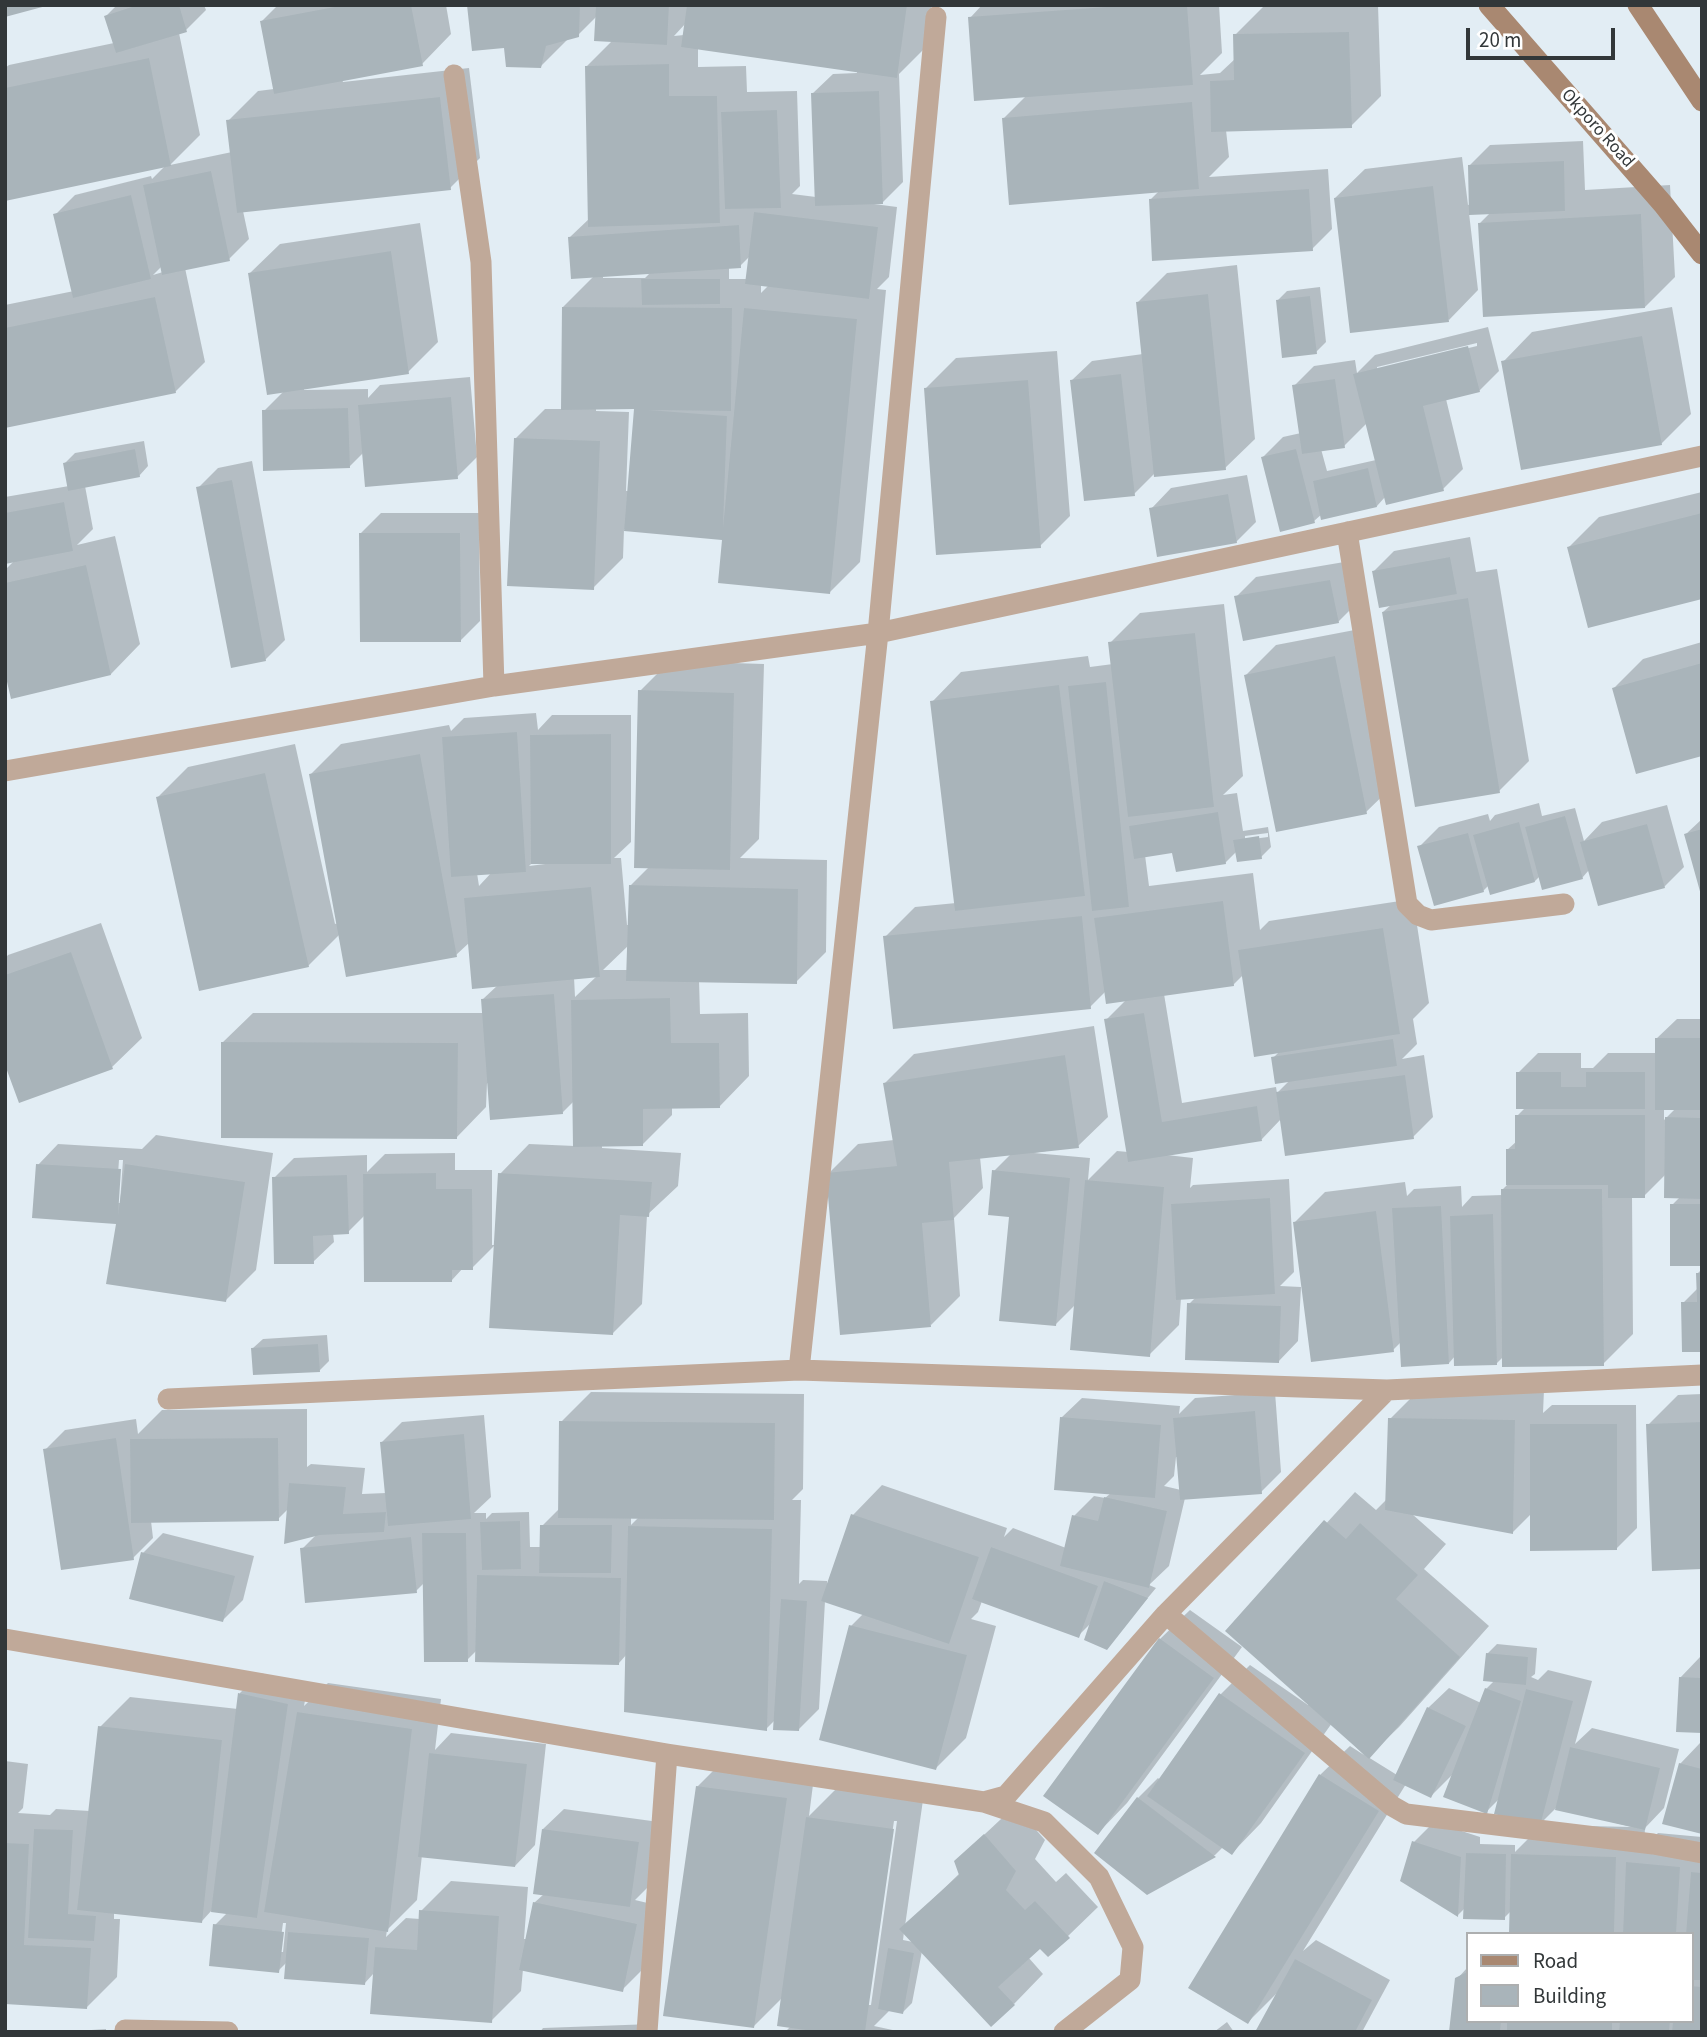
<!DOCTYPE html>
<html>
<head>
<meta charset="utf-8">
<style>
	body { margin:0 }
	#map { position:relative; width:1707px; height:2037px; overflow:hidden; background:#e2edf4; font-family:"Source Sans 3",sans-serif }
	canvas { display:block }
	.frame { position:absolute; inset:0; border:7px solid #323739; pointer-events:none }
	.legend { position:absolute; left:1466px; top:1932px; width:228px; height:91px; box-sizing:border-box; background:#fff; border:2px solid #adafb0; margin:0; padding:9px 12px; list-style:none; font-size:21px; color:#323739 }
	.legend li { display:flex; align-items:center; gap:14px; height:35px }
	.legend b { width:35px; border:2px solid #adafb0 }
	.scale { position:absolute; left:1466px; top:28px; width:149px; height:32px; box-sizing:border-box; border:4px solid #323739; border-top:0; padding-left:9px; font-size:21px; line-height:24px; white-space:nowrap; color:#323739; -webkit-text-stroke:5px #fff; paint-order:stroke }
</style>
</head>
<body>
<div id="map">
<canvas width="1707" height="2037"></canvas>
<div class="frame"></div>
<ul class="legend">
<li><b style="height:9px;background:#a98871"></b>Road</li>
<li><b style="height:19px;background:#a9b4ba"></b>Building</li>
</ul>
<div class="scale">20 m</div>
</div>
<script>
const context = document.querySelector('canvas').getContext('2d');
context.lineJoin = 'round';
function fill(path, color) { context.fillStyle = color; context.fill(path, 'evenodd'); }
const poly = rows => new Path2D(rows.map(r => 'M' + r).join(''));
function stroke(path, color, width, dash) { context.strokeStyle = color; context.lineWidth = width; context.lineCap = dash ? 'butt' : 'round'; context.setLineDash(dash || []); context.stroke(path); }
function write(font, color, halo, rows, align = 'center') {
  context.font = font + ' "Source Sans 3",sans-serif'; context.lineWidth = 6; context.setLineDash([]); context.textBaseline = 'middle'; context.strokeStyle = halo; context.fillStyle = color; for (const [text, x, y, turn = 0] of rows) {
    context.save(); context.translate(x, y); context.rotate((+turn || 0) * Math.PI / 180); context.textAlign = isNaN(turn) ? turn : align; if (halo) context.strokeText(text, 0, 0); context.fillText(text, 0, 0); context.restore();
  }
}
fill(poly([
	[117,5,204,5,206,10,186,30,179,33,200,135,170,165,232,152,228,121,258,91,274,89,261,22,278,5,446,5,451,34,422,64,342,79,343,82,469,68,480,158,450,188,243,211,249,239,229,259,185,268,205,362,175,392,5,426,5,305,74,291,55,215,75,195,151,176,152,179,165,166,5,199,5,68,9,65,114,43,106,16],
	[162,266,163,272,153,275],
	[469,5,932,5,926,47,899,74,903,182,883,202,874,202,874,204,897,207,889,277,877,289,886,290,860,562,830,592,724,539,624,529,623,558,593,588,515,439,545,409,562,409,563,307,595,275,570,237,590,218,586,67,613,40,597,16,578,35,569,38,540,67,506,47],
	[686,23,684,35,674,36],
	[698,48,857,71,857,73,833,74,812,94,816,197,792,194,800,186,797,91,747,92,746,66,698,67],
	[750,256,748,279,729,279,729,267,740,266],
	[651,272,645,278,603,278,603,275],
	[761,285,769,285,761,293],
	[635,407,629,491,626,491,629,412,596,411,596,408],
	[982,5,1219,5,1222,53,1200,75,1220,73,1236,58,1235,35,1265,5,1378,5,1381,96,1351,126,1226,130,1229,157,1209,177,1328,169,1332,229,1312,249,1151,199,1160,190,1004,118,1026,96,970,18],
	[1583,141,1585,190,1670,185,1675,277,1645,307,1480,223,1491,212,1469,213,1478,290,1449,320,1335,198,1365,169,1462,157,1468,205,1471,204,1469,166,1490,145],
	[420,223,438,342,408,372,304,388,304,390,368,389,368,398,380,385,470,377,477,457,457,477,364,452,349,467,264,411,284,391,250,273,280,244],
	[1237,265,1255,439,1225,468,1155,473,1134,494,1071,381,1092,361,1143,354,1138,302,1167,273],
	[1320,287,1326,342,1316,352,1277,301,1287,291],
	[1672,307,1691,414,1661,444,1503,362,1532,332],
	[1488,327,1499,371,1479,391,1446,399,1463,469,1443,489,1385,497,1377,506,1322,514,1314,521,1263,457,1283,437,1301,433,1294,386,1314,366,1355,360,1357,373,1375,355],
	[1477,343,1477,346,1377,370,1377,367],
	[1367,423,1376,460,1327,471,1321,449,1344,446],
	[1057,351,1070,516,1040,546,926,388,956,358],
	[144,441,148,466,139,476,85,486,93,529,77,545,115,536,140,644,111,674,5,666,5,570,15,560,5,562,5,497,69,486,65,463,75,453],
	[252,461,285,640,265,660,198,488,218,468],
	[1247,475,1256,522,1236,542,1151,509,1171,488],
	[1702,492,1702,597,1569,547,1599,517],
	[381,513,479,513,480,621,460,641,361,533],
	[1470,537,1476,572,1497,569,1529,761,1499,791,1383,612,1392,604,1374,571,1394,551],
	[1350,561,1358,602,1338,622,1236,597,1256,577],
	[1224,604,1243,776,1223,795,1237,793,1243,831,1268,827,1271,847,1261,857,1237,851,1225,863,1174,851,1145,855,1149,886,1253,873,1260,930,1269,921,1413,899,1429,1003,1413,1019,1417,1044,1402,1059,1424,1055,1433,1117,1413,1137,1281,1119,1262,1139,1167,1155,1193,1158,1190,1188,1193,1185,1289,1179,1294,1272,1280,1286,1301,1287,1298,1341,1278,1362,1189,1304,1196,1297,1181,1298,1179,1325,1149,1355,1076,1304,1056,1324,994,1171,1011,1154,980,1157,983,1188,954,1218,960,1296,931,1325,828,1174,858,1144,894,1140,884,1084,914,1054,1094,1026,1108,1117,1078,1146,1034,1153,1090,1158,1088,1180,1117,1151,1128,1152,1106,1020,1127,999,1106,991,1090,1007,885,937,915,907,956,903,932,702,961,672,1088,656,1090,667,1113,664,1110,643,1140,613],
	[1268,833,1268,837,1245,840,1245,836],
	[1243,975,1280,1051,1273,1058,1290,1080,1277,1093,1276,1087,1182,1103,1164,994,1233,985],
	[1365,628,1396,783,1366,812,1246,675,1276,645],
	[1702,642,1702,754,1614,688,1643,659],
	[670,661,764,664,759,839,740,858,827,860,826,952,796,982,699,980,700,1014,748,1013,749,1076,720,1106,672,1107,672,1115,642,1145,602,1145,602,1148,681,1153,678,1186,647,1215,642,1304,612,1334,495,1245,472,1268,463,1268,452,1280,365,1215,348,1232,333,1233,334,1242,313,1262,274,1178,294,1158,367,1155,367,1172,385,1154,455,1153,455,1170,492,1170,492,1245,495,1245,500,1174,529,1144,575,1146,574,1101,562,1113,487,1083,486,1107,457,1137,223,1042,253,1013,484,1013,483,999,498,985,470,942,456,955,340,934,308,966,158,797,188,767,295,744,335,924,338,923,311,774,341,744,449,725,451,731,464,718,536,713,538,730,552,715,631,715,631,842,614,858,621,858,627,925,629,925,630,886,650,866,640,691],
	[533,862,545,862,545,864,529,866],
	[492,872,479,886,477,873],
	[629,945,628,970,603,970],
	[598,975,575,997,574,977],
	[1539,803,1542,816,1575,808,1584,841,1602,822,1667,805,1684,867,1664,887,1589,870,1582,878,1540,876,1535,881,1489,885,1483,891,1419,847,1439,827,1488,814,1490,821,1495,815],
	[1702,819,1702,891,1686,834],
	[101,923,142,1038,112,1067,5,1060,5,959,8,955],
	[1677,1019,1702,1019,1702,1264,1672,1205,1681,1196,1666,1174,1644,1196,1632,1196,1633,1334,1603,1364,1504,1356,1497,1363,1456,1355,1449,1363,1401,1342,1393,1350,1295,1222,1325,1192,1405,1182,1407,1196,1414,1189,1461,1186,1462,1207,1472,1196,1502,1195,1502,1190,1507,1185,1507,1150,1517,1141,1517,1116,1525,1108,1518,1073,1538,1053,1581,1053,1581,1068,1593,1068,1608,1053,1657,1053,1656,1039],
	[1664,1108,1676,1108,1664,1120],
	[156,1135,273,1153,256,1270,226,1300,38,1165,58,1144,142,1149],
	[119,1160,123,1160,120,1203,116,1203],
	[1702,1269,1702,1350,1683,1303,1698,1288,1698,1273],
	[327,1335,329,1361,319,1371,253,1348,263,1339],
	[1420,1389,1544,1390,1543,1413,1552,1405,1636,1405,1637,1528,1617,1548,1532,1513,1513,1532,1412,1514,1446,1544,1424,1569,1489,1626,1399,1727,1368,1757,1397,1775,1428,1708,1449,1688,1481,1703,1486,1689,1495,1680,1487,1654,1497,1644,1537,1648,1535,1674,1531,1677,1538,1680,1548,1670,1592,1681,1575,1744,1592,1728,1679,1749,1664,1808,1645,1828,1644,1847,1658,1833,1702,1837,1702,2032,1451,2032,1457,1979,1467,1968,1467,2021,1691,2021,1691,1934,1511,1934,1511,1911,1504,1918,1466,1907,1458,1915,1402,1881,1414,1842,1434,1822,1480,1837,1480,1844,1515,1845,1515,1852,1542,1825,1632,1827,1556,1808,1540,1824,1500,1798,1486,1812,1454,1773,1431,1796,1406,1784,1303,1951,1316,1940,1390,1980,1362,2032,1257,2032,1277,1993,1248,2022,1320,1775,1350,1746,1364,1755,1332,1723,1261,1823,1232,1853,1223,1847,1215,1855,1147,1893,1138,1798,1158,1778,1160,1780,1220,1695,1250,1665,1308,1705,1309,1703,1228,1631,1355,1492,1376,1510,1387,1499,1390,1419],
	[591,1392,804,1394,803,1489,792,1500,801,1500,799,1584,803,1580,827,1581,827,1589,853,1515,882,1485,1007,1528,1004,1537,1013,1528,1066,1548,1074,1516,1094,1496,1105,1498,1111,1493,1061,1418,1082,1398,1180,1406,1179,1414,1195,1398,1275,1392,1281,1472,1261,1492,1185,1498,1169,1566,1149,1585,1156,1588,1106,1648,1091,1623,1078,1636,982,1601,978,1612,971,1619,996,1626,966,1738,936,1768,851,1626,864,1613,825,1601,819,1709,798,1730,775,1720,766,1729,627,1654,619,1663,477,1650,467,1660,424,1583,416,1591,302,1549,317,1534,289,1508,278,1519,151,1521,153,1538,133,1558,45,1450,65,1430,136,1419,138,1434,162,1410,307,1409,307,1467,311,1464,365,1468,362,1494,386,1493,382,1442,402,1422,484,1415,491,1497,474,1513,486,1513,486,1519,492,1513,529,1512,530,1547,541,1547,542,1526,560,1508,561,1422],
	[1176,1457,1178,1457,1181,1490,1164,1486,1174,1476],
	[631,1517,639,1517,631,1525],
	[1702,1394,1702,1568,1648,1425,1678,1395],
	[163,1533,254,1556,243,1600,223,1620,143,1553],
	[1190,1610,1242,1647,1127,1803,1098,1833,1160,1639],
	[1700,1657,1702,1658,1702,1732,1680,1678],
	[260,1673,308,1684,304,1706,328,1683,441,1699,435,1750,451,1733,546,1744,535,1845,515,1866,422,1855,417,1900,387,1930,386,1937,406,1918,420,1919,421,1911,451,1881,528,1887,524,1939,527,1939,534,1903,544,1894,543,1829,564,1809,659,1822,650,1885,635,1900,656,1905,642,1970,622,1990,523,1969,521,1991,491,2021,374,1973,364,1984,287,1962,278,1971,215,1925,228,1912,212,1910,202,1921,114,1912,114,1919,120,1919,117,1977,87,2007,5,2003,5,1761,28,1764,23,1808,18,1813,50,1815,56,1809,90,1811,100,1727,130,1697,238,1709,240,1693],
	[283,1923,286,1923,283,1952,279,1952],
	[1700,1743,1702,1744,1702,1833,1680,1764],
	[727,1757,815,1769,809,1816,837,1788,923,1800,905,1926,960,1873,956,1861,1015,1806,1045,1840,1035,1859,1056,1882,1066,1873,1098,1907,1068,1936,1040,1947,1028,1957,1043,1974,1014,2004,922,1951,912,2003,903,2012,890,2010,874,2026,902,2032,785,2032,791,2026,782,1998,754,2026,697,1787],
	[894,1821,897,1821,871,2005,867,2005],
	[904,1932,913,1942,903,1940],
	[1227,2022,1234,2032,1214,2032],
	[652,2024,652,2032,540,2032,543,2028],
	[106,2029,106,2032,62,2032]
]), '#0003');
fill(poly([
	[5,5,46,5,46,6,5,17],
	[138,5,179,5,187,32,116,53,104,16],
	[345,5,411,5,423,66,274,94,260,21],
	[467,5,580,5,579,37,546,46,541,68,506,67,504,48,472,51],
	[596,5,669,5,667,45,594,41],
	[687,5,907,5,897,78,681,47],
	[1134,5,1187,5,1193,85,974,101,968,17],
	[1349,32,1352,128,1211,132,1210,81,1234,80,1233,34],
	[149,58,171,166,5,201,5,88],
	[669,64,669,96,717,96,720,223,588,227,585,66],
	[879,91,883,204,815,206,811,93],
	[440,97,451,190,237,213,226,120],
	[1192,102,1199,189,1009,205,1002,118],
	[777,110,781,208,725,209,721,112],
	[1564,161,1565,211,1469,215,1468,165],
	[211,171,230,261,162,275,143,185],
	[1433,186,1449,322,1350,333,1334,198],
	[1309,189,1313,251,1152,261,1149,199],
	[131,195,151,279,73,298,53,214],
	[754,212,878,227,869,299,745,284],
	[1641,214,1645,308,1483,317,1478,223],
	[739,225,741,268,571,279,568,237],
	[391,251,409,374,267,395,248,273],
	[641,279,720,279,720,304,642,305],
	[1208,294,1226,470,1154,477,1136,302],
	[1310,296,1317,354,1282,358,1276,300],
	[155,297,176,393,5,428,5,328],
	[562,307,732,308,731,411,649,410,727,416,723,528,744,308,857,319,830,594,718,583,722,540,624,531,634,409,561,410],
	[1642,336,1662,445,1521,470,1501,361],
	[1468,346,1480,392,1423,406,1444,491,1386,505,1353,374],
	[1121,374,1135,496,1084,501,1070,380],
	[1335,379,1345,448,1302,454,1292,385],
	[1028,380,1041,548,936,555,924,388],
	[451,397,458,479,365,487,358,405],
	[348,408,350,468,263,471,262,410],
	[514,438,600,441,594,590,507,586],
	[135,449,140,477,68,491,63,463],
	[1296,449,1315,523,1280,532,1261,457],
	[1368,468,1377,507,1321,520,1313,481],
	[232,480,266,661,231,668,196,487],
	[1228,494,1237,543,1157,557,1149,508],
	[64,502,73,551,5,564,5,513],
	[1702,513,1702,599,1588,628,1567,547],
	[359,533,460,533,461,642,360,642],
	[1450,557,1457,594,1379,608,1372,571],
	[86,565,111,675,11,699,5,673,5,583],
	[1330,580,1339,623,1243,641,1234,596],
	[1468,598,1500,793,1415,807,1382,612],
	[1195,633,1214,807,1128,817,1108,642],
	[1335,656,1367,814,1276,832,1244,675],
	[1702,663,1702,756,1636,774,1612,688],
	[1106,682,1129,907,1092,911,1068,686],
	[1059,685,1085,896,955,911,930,701],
	[638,690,734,693,730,870,634,868],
	[517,732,526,872,451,877,442,737],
	[611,734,611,864,531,864,530,735],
	[420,754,457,957,346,977,309,774],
	[265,773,309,967,199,991,156,797],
	[1218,812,1226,864,1176,872,1172,853,1134,859,1129,826],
	[1565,816,1583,879,1542,890,1525,827],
	[1519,822,1535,882,1490,895,1473,835],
	[1647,824,1665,888,1598,906,1580,842],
	[1702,829,1702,895,1701,895,1684,834],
	[1468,833,1484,892,1434,906,1417,846],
	[1259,836,1262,859,1237,862,1233,840],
	[629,885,798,889,797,984,626,981],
	[591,887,600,977,472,989,464,898],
	[1223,901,1234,986,1106,1004,1094,918],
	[1082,916,1091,1009,893,1029,883,936],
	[1383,928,1400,1034,1254,1057,1238,950],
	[71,952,113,1069,19,1103,5,1065,5,975],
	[554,994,563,1114,490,1120,481,999],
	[670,998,671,1043,719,1043,720,1108,643,1109,643,1146,573,1147,571,1000],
	[1144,1013,1162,1122,1257,1106,1262,1141,1128,1162,1104,1019],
	[1655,1038,1702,1038,1702,1110,1655,1110],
	[1393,1039,1397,1066,1275,1084,1271,1057],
	[221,1042,458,1043,457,1139,221,1138],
	[1065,1055,1079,1148,949,1162,954,1220,922,1223,931,1327,840,1335,826,1173,897,1166,883,1083],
	[1516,1072,1561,1072,1561,1087,1586,1087,1586,1072,1645,1072,1645,1109,1516,1109],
	[1405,1075,1414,1139,1285,1156,1276,1092],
	[1515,1115,1645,1115,1645,1198,1608,1198,1608,1185,1506,1185,1506,1149,1515,1149],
	[1665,1117,1702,1118,1702,1199,1664,1198],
	[36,1164,121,1169,118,1215,125,1164,245,1182,226,1302,106,1284,116,1224,32,1218],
	[992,1170,1070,1178,1056,1326,999,1321,1009,1217,988,1215],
	[436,1173,436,1189,472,1189,473,1270,452,1270,452,1282,364,1282,363,1174],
	[498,1173,652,1182,649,1217,620,1215,613,1335,489,1328],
	[347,1175,349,1234,313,1236,314,1264,274,1264,272,1177],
	[1085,1180,1164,1187,1150,1357,1070,1350],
	[1501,1189,1602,1189,1604,1366,1502,1367],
	[1270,1198,1275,1294,1176,1300,1171,1204],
	[1670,1204,1702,1204,1702,1266,1670,1266],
	[1441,1206,1449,1364,1401,1367,1392,1208],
	[1376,1211,1394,1352,1311,1362,1293,1222],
	[1493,1214,1497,1365,1454,1366,1450,1216],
	[1696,1273,1702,1273,1702,1352,1682,1352,1681,1302,1697,1302],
	[1187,1303,1281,1306,1279,1363,1185,1360],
	[318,1344,320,1372,253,1375,251,1348],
	[1255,1411,1262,1494,1180,1500,1173,1418],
	[1060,1417,1161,1425,1155,1498,1054,1490],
	[1388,1418,1515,1420,1513,1534,1385,1510],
	[559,1421,775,1423,774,1520,558,1518],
	[1702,1422,1702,1569,1652,1571,1646,1424],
	[1530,1424,1617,1424,1617,1550,1530,1551],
	[464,1434,471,1519,388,1526,380,1442],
	[116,1438,134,1560,61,1570,43,1449],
	[278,1438,279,1521,131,1523,130,1439],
	[289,1483,346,1487,343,1514,386,1512,384,1532,320,1535,284,1544],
	[1104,1497,1167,1511,1149,1588,1060,1566,1072,1515,1098,1521],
	[851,1514,979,1557,949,1644,821,1601],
	[1324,1520,1346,1539,1360,1523,1418,1575,1396,1599,1460,1657,1369,1759,1225,1631],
	[520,1521,521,1569,482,1570,480,1522],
	[540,1525,612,1525,611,1573,539,1573],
	[628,1526,772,1529,767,1731,624,1712],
	[422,1533,466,1533,468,1662,424,1662],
	[411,1537,417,1593,305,1603,300,1548],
	[991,1547,1098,1586,1079,1638,972,1599],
	[141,1552,235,1576,223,1622,129,1599],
	[477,1575,621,1578,619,1665,475,1662],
	[1104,1581,1148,1598,1107,1650,1084,1640],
	[781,1599,807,1601,799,1731,773,1730],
	[849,1625,967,1655,936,1770,819,1740],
	[1159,1638,1214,1678,1098,1835,1043,1796],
	[1486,1653,1528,1657,1526,1685,1483,1681],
	[1679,1677,1702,1678,1702,1733,1676,1732],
	[1485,1688,1521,1701,1487,1814,1443,1797],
	[1526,1689,1573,1701,1540,1826,1494,1814],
	[238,1693,288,1704,257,1918,211,1912],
	[1219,1693,1305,1753,1232,1855,1147,1796],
	[1427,1707,1466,1726,1431,1798,1393,1780],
	[297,1712,412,1729,388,1932,264,1912],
	[98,1726,222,1740,202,1923,77,1910],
	[1570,1747,1660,1768,1645,1830,1555,1810],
	[429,1753,527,1764,515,1867,418,1857],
	[1679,1763,1702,1769,1702,1834,1662,1824],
	[1319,1774,1379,1811,1248,2024,1188,1988],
	[696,1786,787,1798,754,2028,663,2016],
	[1137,1797,1216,1857,1147,1895,1094,1853],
	[806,1817,894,1829,865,2032,819,2032,777,2026],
	[34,1829,73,1830,68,1914,96,1916,94,1941,28,1938],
	[542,1829,639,1842,630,1907,533,1894],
	[984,1834,1016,1871,1006,1890,1025,1910,1035,1901,1070,1938,1048,1957,1040,1949,998,1987,1015,2005,991,2027,899,1929,959,1875,954,1861],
	[1412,1841,1461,1857,1458,1917,1400,1881],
	[5,1843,29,1844,24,1945,91,1948,87,2009,5,2004],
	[1466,1853,1506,1854,1505,1920,1463,1919],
	[1511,1854,1616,1857,1614,1934,1509,1934],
	[1626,1862,1680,1867,1676,1934,1623,1934],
	[1691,1872,1702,1873,1702,1980,1691,1980,1691,1934,1686,1934],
	[533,1902,637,1924,623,1992,519,1970],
	[419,1910,499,1916,492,2023,370,2014,375,1947,417,1950],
	[213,1924,284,1932,279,1973,209,1966],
	[288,1932,369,1938,365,1985,284,1979],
	[888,1948,914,1953,903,2014,878,2009],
	[1295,1959,1372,2000,1355,2032,1255,2032],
	[1467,1972,1467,2021,1501,2021,1500,2032,1449,2032,1455,1978],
	[1691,1986,1702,1987,1702,2032,1672,2032,1673,2021,1691,2021],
	[1507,2021,1612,2021,1612,2032,1507,2032],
	[1620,2021,1670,2021,1669,2032,1619,2032]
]), '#a9b4ba');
stroke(poly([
	[454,75,481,262,494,686],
	[1347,532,1407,904,1418,915,1431,920,1564,904],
	[5,771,494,686,878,633,1702,456],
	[799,1370,878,633,936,17],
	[168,1399,799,1370,1387,1390,1702,1375],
	[1166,1614,1392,1806,1406,1814,1653,1844,1702,1853],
	[5,1639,667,1754,984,1802,1006,1796,1166,1614,1387,1390],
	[984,1802,1044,1822,1099,1877,1133,1947,1130,1980,1064,2032],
	[125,2030,228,2032],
	[647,2032,667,1754]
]), '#c0a999', 21);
stroke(poly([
	[1489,5,1663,204,1702,254],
	[1638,5,1702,101]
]), '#a98871', 21);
write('18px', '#323739', '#fff', [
	["Okporo Road",1597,129,48]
]);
</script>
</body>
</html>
